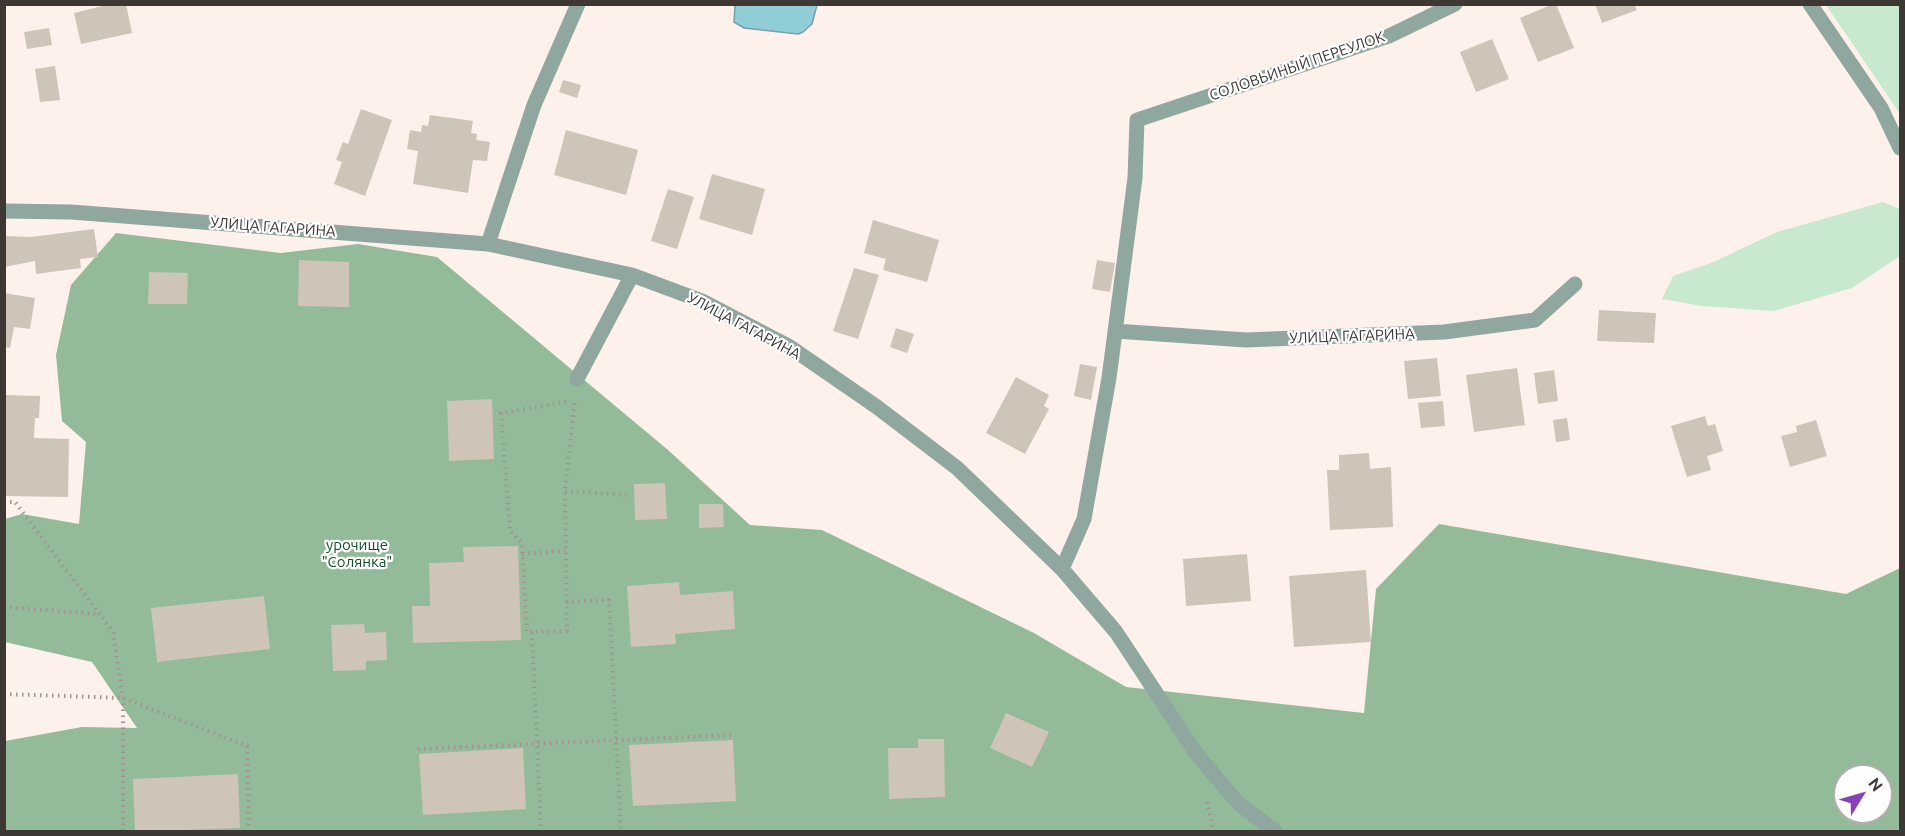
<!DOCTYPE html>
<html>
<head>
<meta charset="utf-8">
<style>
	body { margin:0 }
	#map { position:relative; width:1905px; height:836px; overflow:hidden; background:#fef1eb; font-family:Ubuntu,sans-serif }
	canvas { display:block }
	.frame { position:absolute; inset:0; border:6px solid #3e3835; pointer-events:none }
	.north { position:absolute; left:1833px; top:764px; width:60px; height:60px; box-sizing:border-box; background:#fff; border:2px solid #b2afae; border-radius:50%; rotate:53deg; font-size:16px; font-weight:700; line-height:24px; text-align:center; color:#3e3835 }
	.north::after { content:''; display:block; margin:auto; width:21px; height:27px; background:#8841b5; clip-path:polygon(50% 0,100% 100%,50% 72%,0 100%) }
</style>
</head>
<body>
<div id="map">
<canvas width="1905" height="836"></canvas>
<div class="frame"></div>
<div class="north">N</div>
</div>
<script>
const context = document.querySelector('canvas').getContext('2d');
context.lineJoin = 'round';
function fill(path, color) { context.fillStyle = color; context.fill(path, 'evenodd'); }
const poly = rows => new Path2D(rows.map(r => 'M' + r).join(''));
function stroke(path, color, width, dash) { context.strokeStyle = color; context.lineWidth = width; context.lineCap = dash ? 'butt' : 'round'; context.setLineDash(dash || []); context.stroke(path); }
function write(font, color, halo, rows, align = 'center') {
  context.font = font + ' Ubuntu,sans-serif'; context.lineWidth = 4.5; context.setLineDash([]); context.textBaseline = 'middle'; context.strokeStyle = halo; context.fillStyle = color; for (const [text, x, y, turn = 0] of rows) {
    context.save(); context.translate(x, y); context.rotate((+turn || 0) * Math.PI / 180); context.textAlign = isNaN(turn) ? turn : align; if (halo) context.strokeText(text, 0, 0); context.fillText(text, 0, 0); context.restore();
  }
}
fill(poly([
	[1826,5,1900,5,1900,114],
	[1883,202,1900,209,1900,256,1852,288,1774,311,1702,306,1662,299,1673,276,1711,263,1777,232]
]), '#c9e9ce');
fill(poly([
	[116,233,281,253,358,244,437,257,668,450,750,525,822,530,1034,633,1126,687,1364,713,1376,589,1439,524,1846,594,1900,568,1900,831,5,831,5,741,82,727,137,728,92,662,5,642,5,519,22,514,79,524,86,442,62,421,56,355,71,285],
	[1845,776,1881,776,1881,812,1845,812]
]), '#93bb9a');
const water = poly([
	[735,5,735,4,817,5,812,24,803,32,798,34,744,28,734,22,735,5]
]);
fill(water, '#91cdd7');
stroke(water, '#78a0a6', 1.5);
fill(poly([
	[111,4,126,4,132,33,81,44,74,13],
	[1553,4,1556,4,1574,48,1538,62,1520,18],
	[1595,4,1634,4,1637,10,1602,23],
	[49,28,52,45,27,49,24,32],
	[1492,39,1509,79,1476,92,1460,52],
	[55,66,60,100,40,102,35,69],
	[563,80,581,85,577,98,559,92],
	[361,109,392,120,365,196,334,184,342,162,336,160,343,142,348,144],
	[430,115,473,121,471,133,477,134,476,140,490,142,487,161,473,160,468,193,413,184,418,151,407,149,410,130,421,132,422,125,428,126],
	[566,130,638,150,626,195,554,175],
	[712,174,765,189,752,235,699,219],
	[668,189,694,197,677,249,651,241],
	[873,220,939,240,927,282,883,270,886,259,864,253],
	[94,229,98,257,80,259,81,268,36,274,35,261,4,267,4,236,31,237],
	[299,260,349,262,349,307,298,306],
	[1097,260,1115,263,1110,292,1092,289],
	[854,268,879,275,858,339,833,331],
	[149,272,188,273,187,304,148,304],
	[4,293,35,298,30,329,14,327,10,348,4,347],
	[1599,310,1656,313,1654,343,1597,341],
	[896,328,914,334,907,353,890,347],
	[1437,358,1441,396,1408,399,1404,361],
	[1080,364,1097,367,1091,400,1074,396],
	[1517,368,1525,425,1474,432,1466,375],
	[1554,370,1558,401,1538,404,1534,373],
	[1016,377,1049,395,1044,406,1049,409,1025,454,986,433],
	[4,395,40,396,39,418,35,418,34,438,69,439,68,497,4,496],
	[492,399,494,459,449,461,447,401],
	[1443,401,1445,426,1421,428,1418,403],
	[1705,416,1708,426,1715,424,1723,451,1707,456,1711,470,1687,477,1671,426],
	[1567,418,1570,440,1556,442,1553,420],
	[1816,420,1827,456,1790,467,1781,436,1797,432,1796,426],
	[1369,453,1370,469,1391,467,1393,527,1330,530,1327,470,1339,470,1339,455],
	[665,483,667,519,635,520,634,484],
	[699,504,723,504,724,527,699,528],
	[518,546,521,640,413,643,412,606,430,606,429,563,464,562,463,547],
	[1247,554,1251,601,1186,606,1183,559],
	[1366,570,1371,642,1294,647,1289,576],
	[679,582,680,595,733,591,735,629,675,634,676,644,631,647,627,586],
	[264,596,270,649,157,662,151,608],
	[364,624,365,633,386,632,387,660,366,661,366,670,333,671,331,625],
	[1006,713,1049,732,1032,767,990,748],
	[918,739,944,739,945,797,889,799,888,748,918,748],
	[733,740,736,801,633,806,629,745],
	[523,748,526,809,423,815,419,754],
	[238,774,240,828,135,832,133,779]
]), '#cec4b8');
stroke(poly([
	[565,491,627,495],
	[4,502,15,502,113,632,123,698,123,832],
	[522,554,565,551],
	[566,602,609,600,621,832],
	[4,607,99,614],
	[532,632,527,632,522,543,510,531,501,413,571,401],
	[4,694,123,698,247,746,249,832],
	[418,749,731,735],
	[1207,802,1214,832],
	[541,832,532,632,567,631,565,491,575,400]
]), '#9e9490', 4, [1.5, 4.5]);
stroke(poly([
	[1810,4,1881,108,1900,148],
	[4,211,71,212,488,244,632,275,702,301,790,347,877,407,957,468,1062,569,1116,632,1195,752,1238,803,1276,832],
	[488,244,534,105,578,4],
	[1115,331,1246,340,1444,332,1535,320,1575,284],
	[577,379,632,275],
	[1062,569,1084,519,1109,378,1135,178,1137,120,1389,36,1455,4]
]), '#90a79f', 15);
write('15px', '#3e3835', '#fff', [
	["СОЛОВЬИНЫЙ ПЕРЕУЛОК",1297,66,-19],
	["УЛИЦА ГАГАРИНА",273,227,4],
	["УЛИЦА ГАГАРИНА",744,326,28],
	["УЛИЦА ГАГАРИНА",1352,336,-2]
]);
write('15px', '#125026', '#fff', [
	["урочище",357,545],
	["\"Солянка\"",357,562]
]);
</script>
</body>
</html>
